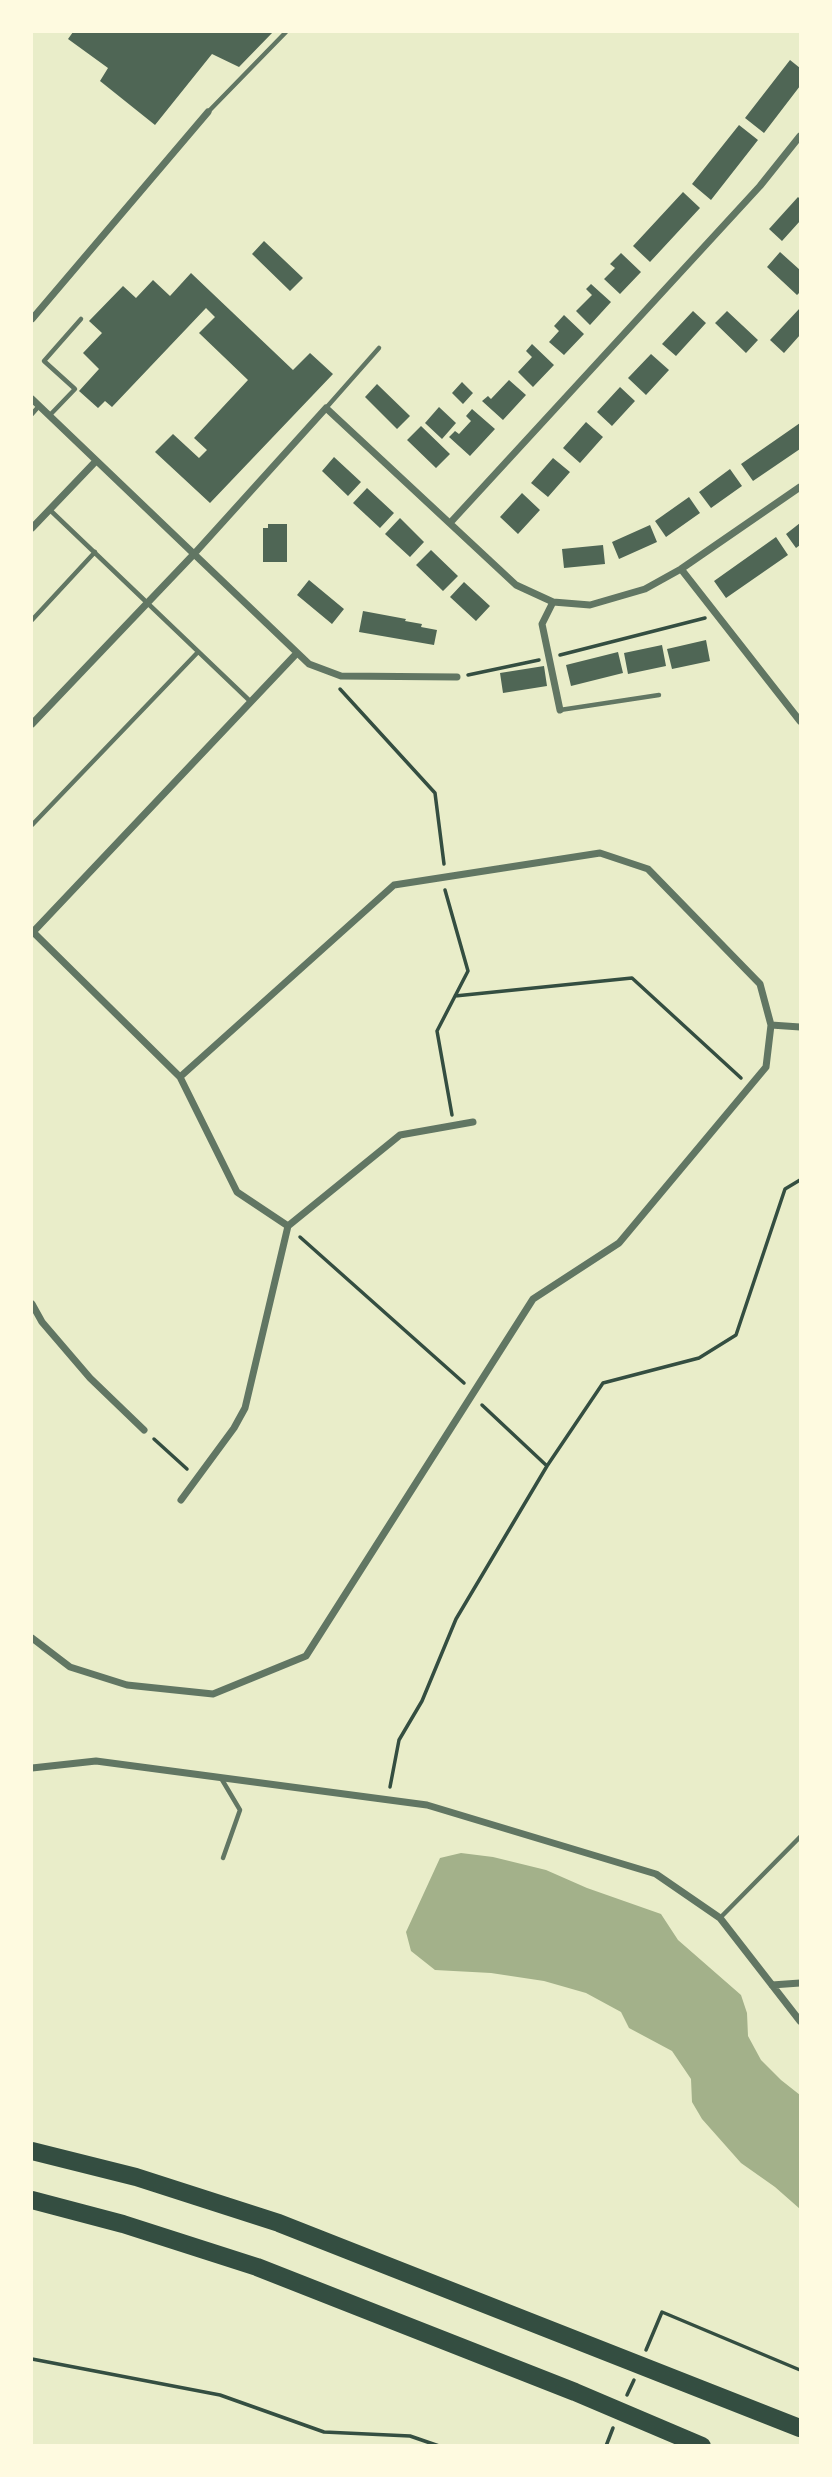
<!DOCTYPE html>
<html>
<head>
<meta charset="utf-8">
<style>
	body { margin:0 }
	#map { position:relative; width:832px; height:2477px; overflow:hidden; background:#e9edc9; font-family:Roboto,sans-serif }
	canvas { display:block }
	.frame { position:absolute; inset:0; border:33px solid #fefae0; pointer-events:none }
</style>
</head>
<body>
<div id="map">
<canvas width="832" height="2477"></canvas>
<div class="frame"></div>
</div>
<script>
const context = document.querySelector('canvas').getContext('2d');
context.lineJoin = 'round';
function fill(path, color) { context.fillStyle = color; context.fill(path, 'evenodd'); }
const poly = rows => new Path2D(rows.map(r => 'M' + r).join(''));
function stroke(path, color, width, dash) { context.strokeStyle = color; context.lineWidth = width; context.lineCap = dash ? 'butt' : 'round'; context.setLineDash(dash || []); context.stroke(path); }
fill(poly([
	[461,1853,493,1857,546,1870,587,1888,661,1914,678,1940,741,1995,747,2013,748,2036,761,2060,781,2080,800,2095,800,2209,775,2187,741,2163,702,2119,692,2102,691,2079,672,2051,629,2028,621,2012,586,1993,544,1981,491,1973,435,1970,411,1951,406,1932,440,1858]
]), '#a3b18a');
fill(poly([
	[73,32,273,32,239,67,212,54,155,125,100,81,108,68,68,39],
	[790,60,800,68,800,86,764,133,745,118],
	[739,125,758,140,711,200,692,184],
	[683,192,700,208,650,262,633,246],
	[798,197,800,199,800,221,782,241,769,229],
	[264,241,303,278,290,291,252,254],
	[780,252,800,270,800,292,797,295,767,267],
	[621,253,641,272,620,294,604,279,615,268,610,264],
	[191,273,293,370,310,353,333,374,210,503,155,452,173,434,199,458,207,450,194,438,248,380,199,333,215,317,206,308,112,407,105,401,98,408,79,391,99,369,83,353,102,333,89,321,123,286,136,298,153,280,170,296],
	[591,284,611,302,590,325,576,311,592,295,586,289],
	[800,308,800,335,784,353,770,340],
	[693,311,706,323,676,356,662,344],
	[727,311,758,340,746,353,715,323],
	[564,315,584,334,564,355,549,342,559,331,554,326],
	[532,344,554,365,533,387,518,372,532,357,526,351],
	[651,354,669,370,646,395,628,378],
	[509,380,526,395,503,420,482,401,488,396,491,399],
	[462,382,473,393,463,404,452,393],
	[377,384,410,416,397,429,365,397],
	[620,387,635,401,612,426,597,412],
	[439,407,456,423,442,439,425,423],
	[472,409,495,429,470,456,449,437,455,431,459,434,471,421,466,416],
	[586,422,603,437,580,463,563,448],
	[800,423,800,449,753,481,741,464],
	[421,426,450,454,436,468,407,440],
	[334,457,361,482,348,496,322,471],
	[553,458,570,472,548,497,531,483],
	[730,469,742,486,711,508,699,492],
	[367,488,394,513,380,528,353,503],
	[522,493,540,510,518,534,500,517],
	[689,497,700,513,666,537,655,521],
	[400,518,424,542,410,557,385,534],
	[800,523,800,545,796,548,786,534],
	[268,524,287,524,287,562,263,562,263,528,268,528],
	[650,525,657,542,619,559,612,542],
	[776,537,788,555,726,598,714,581],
	[603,545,605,564,564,568,562,549],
	[431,550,458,576,443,591,416,565],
	[309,580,344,609,332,624,297,595],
	[464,582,490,606,476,621,450,597],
	[363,611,406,619,405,621,422,624,421,627,437,630,434,645,359,632],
	[706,640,710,661,672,669,667,649],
	[662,645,666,666,628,674,624,653],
	[618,652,623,673,571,686,566,665],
	[544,666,547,686,503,693,500,673]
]), '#4f6655');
stroke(poly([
	[560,655,705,618],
	[468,675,539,660],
	[340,689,435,793,444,864],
	[445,890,468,971,437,1031,452,1115],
	[455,996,632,978,741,1078],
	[300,1237,464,1383],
	[482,1405,547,1466],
	[154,1439,187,1469],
	[390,1787,399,1740,422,1701,456,1619,547,1466,603,1383,699,1358,736,1335,785,1189,800,1180],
	[646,2350,662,2312,800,2370],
	[32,2359,220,2395,324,2432,410,2436,439,2446],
	[627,2395,634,2380],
	[606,2446,613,2428]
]), '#344e41', 3.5);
stroke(poly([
	[208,112,286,32],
	[326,408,379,348],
	[32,414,39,406],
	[49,416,75,389,44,361,81,319],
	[50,510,251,702],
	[32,620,95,552],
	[560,710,659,695],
	[32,825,198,652],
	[221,1778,240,1810,223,1858],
	[720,1918,800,1837]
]), '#617663', 4.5);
stroke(poly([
	[32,319,208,112],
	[32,399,309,664,341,676,457,677],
	[450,523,760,186,800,136],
	[32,528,96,461],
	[681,569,800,721],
	[553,602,542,624,560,710],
	[32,724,194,554,326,408,516,585,553,602,590,605,645,589,681,569,800,487],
	[32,931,180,1077,237,1192,288,1226],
	[33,932,297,653],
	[771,1025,800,1027],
	[32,1304,42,1322,90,1378,144,1430],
	[181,1500,234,1428,245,1408,288,1226,400,1135,473,1122],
	[32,1638,70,1667,127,1685,213,1694,306,1656,533,1299,619,1243,766,1067,771,1025,760,984,648,869,600,853,394,885,180,1077],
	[32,1768,96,1761,427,1805,656,1874,720,1918,800,2021],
	[772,1985,800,1983]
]), '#617663', 7);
stroke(poly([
	[32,2151,136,2177,279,2223,800,2428],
	[32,2200,123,2224,257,2267,575,2392,702,2446]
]), '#344e41', 18);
</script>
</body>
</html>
